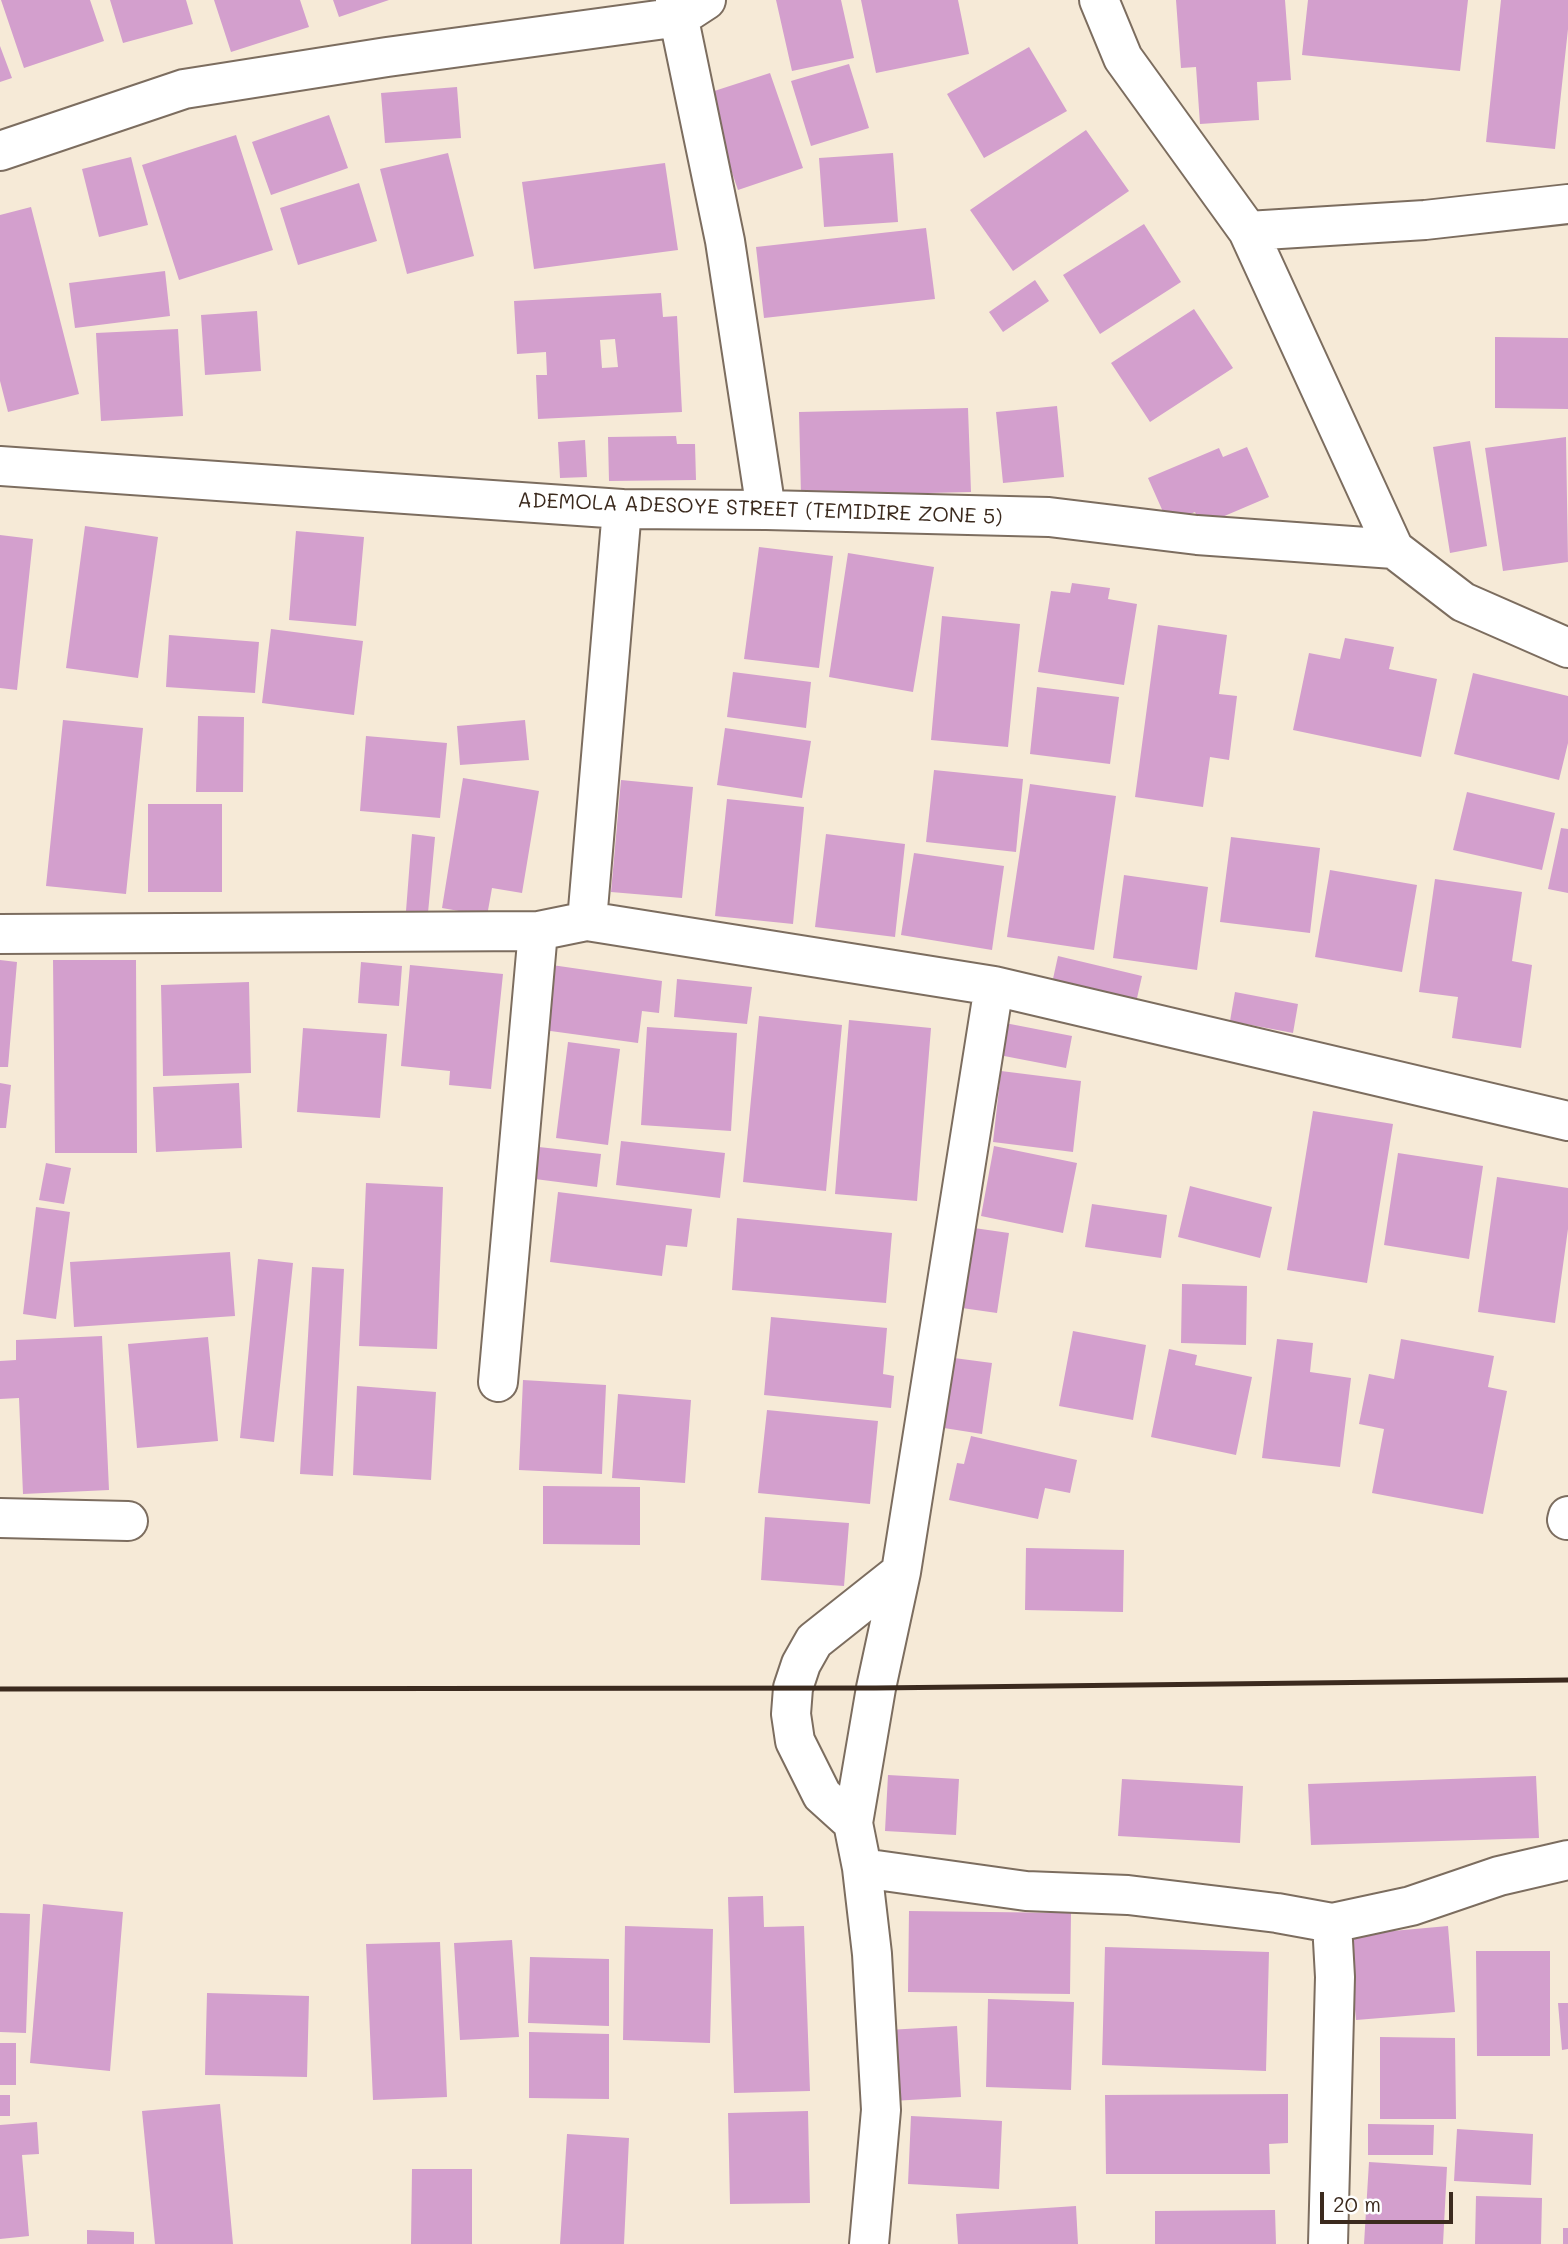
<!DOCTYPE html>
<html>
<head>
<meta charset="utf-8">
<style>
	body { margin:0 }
	#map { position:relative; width:1568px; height:2244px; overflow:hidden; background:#f6ead7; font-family:Mali,sans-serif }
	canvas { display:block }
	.scale { position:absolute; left:1320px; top:2192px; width:133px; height:32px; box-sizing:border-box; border:4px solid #3b2a1e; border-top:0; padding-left:9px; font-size:21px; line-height:24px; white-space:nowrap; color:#3b2a1e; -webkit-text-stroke:5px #fff; paint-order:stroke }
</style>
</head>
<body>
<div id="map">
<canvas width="1568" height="2244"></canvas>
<div class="scale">20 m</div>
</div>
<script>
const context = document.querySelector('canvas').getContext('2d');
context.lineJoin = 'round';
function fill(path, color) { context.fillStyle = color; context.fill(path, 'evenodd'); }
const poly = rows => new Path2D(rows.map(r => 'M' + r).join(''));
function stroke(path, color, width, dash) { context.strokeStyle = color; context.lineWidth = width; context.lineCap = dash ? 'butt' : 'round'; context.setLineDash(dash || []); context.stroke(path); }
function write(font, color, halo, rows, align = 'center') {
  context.font = font + ' Mali,sans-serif'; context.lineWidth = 5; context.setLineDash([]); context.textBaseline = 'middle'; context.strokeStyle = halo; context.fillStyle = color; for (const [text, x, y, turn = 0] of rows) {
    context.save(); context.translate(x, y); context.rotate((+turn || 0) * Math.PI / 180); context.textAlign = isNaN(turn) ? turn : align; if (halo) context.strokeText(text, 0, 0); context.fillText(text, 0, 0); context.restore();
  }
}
fill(poly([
	[1,0,90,0,104,41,24,68],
	[110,0,186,0,193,24,123,43],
	[214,0,300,0,309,27,231,52],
	[333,0,389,0,339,17],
	[776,0,841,0,854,58,792,71],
	[861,0,958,0,969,54,876,73],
	[1176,0,1285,0,1291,80,1257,82,1259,120,1200,124,1196,67,1181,68],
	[1308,0,1468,0,1460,71,1302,55],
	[1501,0,1568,0,1568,29,1555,149,1486,142],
	[0,46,12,78,0,82],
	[1029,47,1067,111,984,158,947,94],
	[849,64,869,128,811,146,791,81],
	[770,73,803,168,738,190,705,94],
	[457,87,461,138,385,143,381,93],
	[329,115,348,168,271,195,252,142],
	[1086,130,1129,191,1013,271,970,210],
	[236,135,273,250,179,280,142,165],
	[448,153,474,256,407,274,380,169],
	[893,153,898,222,824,227,819,158],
	[131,157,148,225,99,237,82,169],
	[665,163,678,250,534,269,522,182],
	[359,183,377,241,298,265,280,208],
	[31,207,79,394,8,412,0,381,0,215],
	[1144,224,1181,282,1100,334,1063,275],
	[926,228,935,299,764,318,756,247],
	[165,271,170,316,75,328,69,283],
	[1035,280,1049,301,1003,332,989,312],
	[661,293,663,317,677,316,682,412,538,419,536,375,547,375,546,352,517,354,514,301],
	[615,339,618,367,602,368,600,340],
	[1194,309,1233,368,1150,422,1111,363],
	[257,311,261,371,205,375,201,315],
	[178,329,183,416,101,421,96,333],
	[1495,337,1568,338,1568,409,1495,408],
	[1057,406,1064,477,1003,483,996,412],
	[968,408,971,492,801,496,799,412],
	[676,436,677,444,695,444,696,480,609,481,608,437],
	[1566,437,1568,562,1503,571,1485,448],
	[585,440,587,477,560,478,558,442],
	[1470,441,1487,546,1450,553,1433,447],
	[1247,447,1269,497,1201,526,1195,512,1168,523,1148,478,1219,448,1223,457],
	[85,526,158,537,138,678,66,668],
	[296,531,364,537,356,626,289,620],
	[0,535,33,539,17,690,0,688],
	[759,547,833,556,819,668,744,659],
	[848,553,934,567,913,692,829,677],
	[1072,583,1110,588,1108,599,1137,604,1124,685,1038,672,1051,591,1070,593],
	[942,616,1020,624,1008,747,931,740],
	[1158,625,1227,635,1219,694,1237,696,1229,760,1210,757,1203,807,1135,797],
	[271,629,363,641,354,715,262,703],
	[169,635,259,642,255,693,166,687],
	[1345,638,1394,647,1389,669,1437,679,1421,757,1293,730,1309,653,1340,659],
	[733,672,811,682,806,728,727,717],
	[1473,673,1568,696,1568,743,1559,780,1454,754],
	[1037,687,1119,697,1110,764,1030,754],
	[198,716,244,717,243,792,196,792],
	[63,720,143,728,126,894,46,886],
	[525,720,529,760,460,765,457,726],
	[725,728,811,741,802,798,717,785],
	[366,736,447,743,440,818,360,811],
	[934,770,1023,779,1016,852,926,842],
	[463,778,539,791,522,893,492,888,487,916,442,908],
	[621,780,693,787,682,898,611,892],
	[1030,784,1116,796,1094,950,1007,937],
	[1467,792,1555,813,1542,870,1453,850],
	[727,799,804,807,793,924,715,916],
	[148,804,222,804,222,892,148,892],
	[1561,828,1568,829,1568,893,1548,889],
	[412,834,435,837,428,913,406,911],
	[826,834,905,844,895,937,815,927],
	[1231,837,1320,848,1310,933,1220,922],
	[914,853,1004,866,992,950,901,935],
	[1330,870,1417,885,1402,972,1315,957],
	[1124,875,1208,887,1197,970,1113,958],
	[1435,879,1522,892,1512,961,1532,965,1521,1048,1452,1038,1458,997,1419,992],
	[1058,956,1142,976,1135,1007,1051,988],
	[0,960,17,962,8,1067,0,1067],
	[53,960,136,960,137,1153,55,1153],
	[361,962,402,966,399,1006,358,1003],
	[545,964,662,981,659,1013,642,1011,638,1043,536,1029],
	[410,965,503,974,491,1089,449,1085,450,1071,401,1066],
	[677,979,752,987,747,1024,674,1017],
	[249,982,251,1073,163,1076,161,985],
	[1235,992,1298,1004,1293,1033,1230,1021],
	[759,1016,842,1025,826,1191,743,1182],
	[849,1020,931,1028,917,1201,835,1194],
	[1005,1023,1072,1036,1066,1068,999,1055],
	[647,1027,737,1033,731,1131,641,1125],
	[303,1028,387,1034,380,1118,297,1112],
	[568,1042,620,1049,608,1145,556,1138],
	[1001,1071,1081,1081,1073,1152,993,1142],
	[0,1083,11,1085,6,1128,0,1128],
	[239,1083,242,1148,156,1152,153,1087],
	[1313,1111,1393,1124,1367,1283,1287,1270],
	[621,1141,725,1153,720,1198,616,1185],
	[994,1146,1077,1163,1063,1233,981,1216],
	[539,1147,601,1154,597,1187,535,1179],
	[1398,1153,1483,1166,1469,1259,1384,1245],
	[46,1163,71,1168,64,1204,39,1200],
	[1497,1177,1568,1188,1568,1229,1555,1323,1478,1312],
	[366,1183,443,1187,437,1349,359,1346],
	[1190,1186,1272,1207,1260,1258,1178,1237],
	[558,1192,692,1209,687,1247,666,1245,662,1276,550,1262],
	[1092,1204,1167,1215,1161,1258,1085,1247],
	[36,1207,70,1212,56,1319,23,1314],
	[737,1218,892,1233,886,1303,732,1290],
	[974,1228,1009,1233,997,1313,962,1308],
	[230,1252,235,1316,74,1327,70,1262],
	[258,1259,293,1263,274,1442,240,1438],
	[312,1267,344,1269,333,1476,300,1474],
	[1182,1284,1247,1286,1246,1345,1181,1343],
	[771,1317,887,1328,883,1374,894,1376,891,1408,764,1395],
	[1073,1331,1146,1345,1133,1420,1059,1406],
	[102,1336,109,1490,23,1494,19,1398,0,1399,0,1361,16,1360,16,1340],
	[208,1337,218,1441,137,1448,128,1344],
	[1277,1339,1313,1343,1310,1372,1351,1378,1340,1467,1262,1458],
	[1401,1339,1494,1356,1488,1387,1507,1391,1483,1514,1372,1493,1384,1429,1359,1424,1369,1374,1394,1379],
	[1169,1349,1197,1355,1195,1365,1252,1377,1236,1455,1151,1437],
	[954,1358,992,1363,982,1434,944,1428],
	[523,1380,606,1385,602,1474,519,1470],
	[357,1386,436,1392,431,1480,353,1475],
	[618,1394,691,1400,685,1483,612,1478],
	[767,1410,878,1421,870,1504,758,1493],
	[971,1436,1077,1460,1070,1493,1045,1488,1038,1519,949,1500,957,1463,964,1464],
	[543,1486,640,1487,640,1545,543,1544],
	[765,1517,849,1523,844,1586,761,1580],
	[1026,1548,1124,1550,1123,1612,1025,1610],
	[888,1775,959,1779,956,1835,885,1831],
	[1536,1776,1539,1838,1311,1845,1308,1784],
	[1122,1779,1243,1786,1240,1843,1118,1836],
	[763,1896,764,1927,804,1926,810,2091,734,2093,728,1897],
	[43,1904,123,1912,110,2071,30,2063],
	[909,1911,1071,1913,1070,1994,908,1992],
	[0,1913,30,1914,26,2033,0,2032],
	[625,1926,713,1929,710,2043,623,2040],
	[1448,1926,1455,2012,1356,2020,1348,1935],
	[512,1940,519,2037,460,2040,454,1943],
	[440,1942,447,2097,373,2100,366,1944],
	[1105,1947,1269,1952,1266,2071,1102,2065],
	[1476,1951,1550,1951,1550,2056,1477,2056],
	[530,1957,609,1959,609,2026,528,2023],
	[207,1993,309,1996,307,2077,205,2075],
	[988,1999,1074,2002,1071,2090,986,2087],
	[1558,2003,1568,2003,1568,2049,1562,2050],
	[957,2026,961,2097,892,2101,888,2030],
	[529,2032,609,2034,609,2099,529,2098],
	[1380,2037,1455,2038,1456,2119,1380,2119],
	[0,2043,16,2043,16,2085,0,2085],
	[1288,2094,1288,2143,1269,2144,1270,2174,1106,2174,1105,2095],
	[0,2095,10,2095,10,2116,0,2116],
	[220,2104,233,2244,155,2244,142,2111],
	[808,2111,810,2203,730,2204,728,2113],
	[911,2116,1002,2121,999,2189,908,2184],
	[37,2122,39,2154,22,2155,29,2236,0,2239,0,2125],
	[1368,2124,1434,2125,1433,2155,1368,2155],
	[1457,2129,1533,2134,1531,2185,1454,2181],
	[567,2134,629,2138,624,2244,560,2244],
	[1369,2162,1447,2167,1443,2244,1364,2244],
	[412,2169,472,2169,472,2244,411,2244],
	[1476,2196,1542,2198,1541,2244,1475,2244],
	[1076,2206,1078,2244,958,2244,956,2214],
	[1275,2210,1276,2244,1155,2244,1155,2211],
	[1563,2228,1568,2228,1568,2244,1563,2244],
	[87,2230,134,2232,134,2244,87,2244]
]), '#d39fcd');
const minor = poly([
	[675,0,725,241,766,510],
	[1099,0,1123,58,1248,231,1394,549,1463,602,1568,648],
	[0,151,184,89,387,57,680,17,706,0],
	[1248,231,1425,220,1568,204],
	[0,466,622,509,766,510,1049,517,1197,535,1394,549],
	[587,921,622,509],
	[0,934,538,931,587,921,994,986,1568,1121],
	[498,1382,538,931],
	[0,1518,128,1521],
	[1567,1520,1568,1516],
	[853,1823,822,1795,795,1741,791,1714,793,1688,801,1664,814,1641,901,1572],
	[862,1868,1026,1891,1128,1895,1277,1913,1332,1923,1335,1977,1328,2244],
	[1332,1923,1411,1906,1499,1876,1568,1860],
	[869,2244,881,2110,872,1954,862,1868,853,1823,876,1688,901,1572,994,986]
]);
stroke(minor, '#7c6d5f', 42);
stroke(minor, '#fff', 38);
stroke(poly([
	[0,1689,876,1688,1568,1680]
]), '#3b2a1e', 5);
write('21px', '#3b2a1e', '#fff', [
	["ADEMOLA ADESOYE STREET (TEMIDIRE ZONE 5)",760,509,2]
]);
</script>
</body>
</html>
